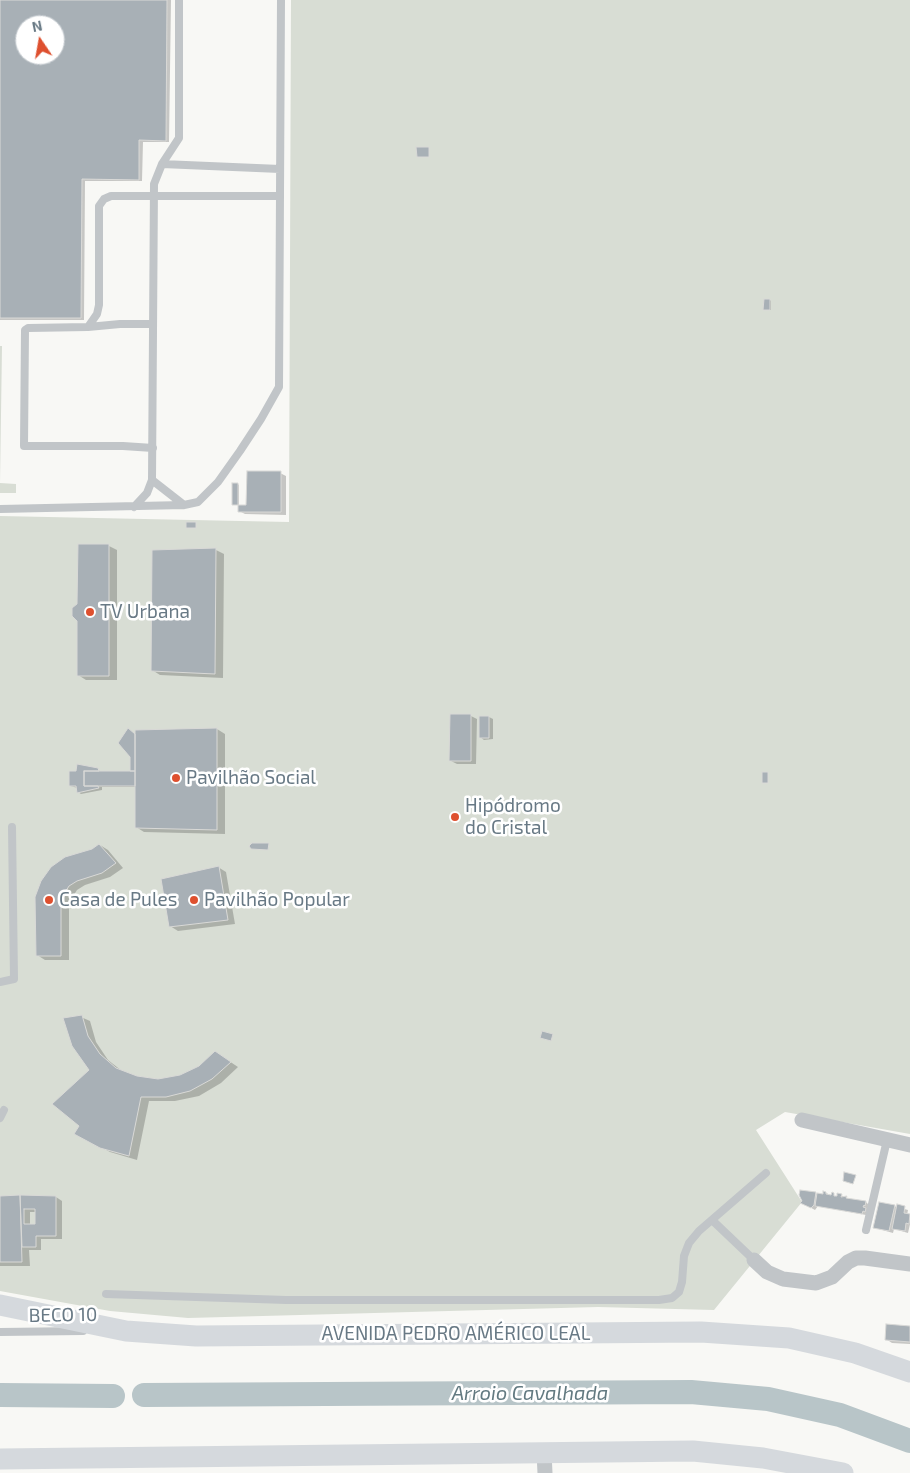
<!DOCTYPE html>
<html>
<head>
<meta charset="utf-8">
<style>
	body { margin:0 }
	#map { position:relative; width:910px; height:1473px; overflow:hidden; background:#f8f8f5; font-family:"Exo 2",sans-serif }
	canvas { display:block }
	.north { position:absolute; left:15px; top:15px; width:50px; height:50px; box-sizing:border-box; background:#fff; border:1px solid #c3c9ce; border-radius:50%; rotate:348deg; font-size:14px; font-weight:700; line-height:20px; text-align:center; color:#687985 }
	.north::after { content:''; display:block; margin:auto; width:18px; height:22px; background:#de502f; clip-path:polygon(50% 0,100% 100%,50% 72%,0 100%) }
</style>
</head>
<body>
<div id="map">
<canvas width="910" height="1473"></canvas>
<div class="north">N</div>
</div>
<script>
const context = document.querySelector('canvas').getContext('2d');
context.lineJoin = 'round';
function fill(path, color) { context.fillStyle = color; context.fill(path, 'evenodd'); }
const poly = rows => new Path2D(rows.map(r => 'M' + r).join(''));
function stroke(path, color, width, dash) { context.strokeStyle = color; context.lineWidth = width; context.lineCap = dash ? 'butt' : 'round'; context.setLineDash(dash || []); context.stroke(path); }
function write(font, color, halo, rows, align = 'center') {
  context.font = font + ' "Exo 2",sans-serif'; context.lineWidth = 5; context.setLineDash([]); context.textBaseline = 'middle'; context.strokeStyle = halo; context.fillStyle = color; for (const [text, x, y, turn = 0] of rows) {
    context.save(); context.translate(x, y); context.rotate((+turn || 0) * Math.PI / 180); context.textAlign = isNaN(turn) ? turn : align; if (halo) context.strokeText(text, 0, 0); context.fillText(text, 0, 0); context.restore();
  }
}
fill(poly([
	[291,0,910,0,910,1134,785,1112,756,1130,802,1202,714,1310,598,1307,188,1318,110,1311,0,1291,0,516,289,522],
	[0,346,2,346,0,483,16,484,16,493,0,493]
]), '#d8ddd4');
fill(poly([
	[0,0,171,0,169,142,143,142,142,181,85,181,84,320,0,320],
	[25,25,55,25,55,55,25,55],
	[770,300,771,301,771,310,765,310],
	[280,473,286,476,286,515,245,514,239,511,248,507],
	[238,484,239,485,239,505,235,505,233,504],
	[109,546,117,550,117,680,86,680,78,675,79,605],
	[216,550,224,554,223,678,160,675,152,670],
	[471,716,477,719,476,764,457,764,451,761],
	[489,717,493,719,493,739,484,740,480,737],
	[217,729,225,734,225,834,144,832,136,827,136,787,102,787,102,790,81,794,78,792,78,788,70,786,98,770,102,772,132,772,132,756,136,731],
	[100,845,108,850,123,868,110,877,85,885,77,890,72,898,69,907,69,960,45,960,37,955,36,897],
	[218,867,226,872,235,924,178,931,170,926],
	[81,1017,90,1021,96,1042,108,1060,122,1071,136,1078,158,1080,180,1077,223,1057,238,1067,221,1083,199,1096,175,1101,149,1101,137,1160,110,1152,84,1138,81,1126,90,1070],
	[801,1191,824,1195,826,1193,838,1198,841,1195,850,1200,866,1202,869,1205,867,1210,869,1211,866,1215,818,1206,815,1210,802,1203,804,1201],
	[0,1197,56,1197,62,1201,62,1239,41,1239,41,1250,29,1250,30,1266,0,1266],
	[30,1212,37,1212,37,1225,30,1225],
	[894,1206,908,1210,907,1215,910,1216,910,1224,908,1233,894,1229,893,1233,875,1228],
	[910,1328,910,1344,892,1343,886,1339]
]), '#0003');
stroke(poly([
	[0,1395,113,1396],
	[144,1395,691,1392,768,1399,840,1415,910,1441]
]), '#b8c5c8', 24);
const building = poly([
	[0,0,167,0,166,141,139,140,139,180,82,179,81,318,0,318,0,0],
	[25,25,55,25,55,55,25,55,25,25],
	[416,147,429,147,429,157,417,157,416,147],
	[764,299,770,299,770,310,763,310,764,299],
	[247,471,281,471,281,512,238,512,238,505,246,505,247,471],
	[232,483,238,483,238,505,232,505,232,483],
	[186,522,196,522,196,528,186,528,186,522],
	[78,544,109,544,109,676,77,676,77,621,72,616,72,608,77,604,78,544],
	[216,548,215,674,151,671,152,550,216,548],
	[450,714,471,714,471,761,449,761,450,714],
	[479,716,489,716,489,738,479,738,479,716],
	[128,728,135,734,135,771,130,771,130,757,118,743,128,728],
	[217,728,217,830,135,828,135,730,217,728],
	[77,764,98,768,99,771,84,771,84,786,98,786,99,788,77,793,76,786,69,786,69,771,76,771,77,764],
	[84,771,135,771,135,786,84,786,84,771],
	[762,772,768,772,768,783,762,783,762,772],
	[252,843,269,843,268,850,251,849,249,846,252,843],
	[99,844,116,863,102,873,77,881,69,886,64,894,61,902,61,956,36,956,35,897,41,881,51,867,65,857,92,849,99,844],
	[219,866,228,920,169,927,161,879,219,866],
	[82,1015,88,1036,100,1054,116,1068,137,1076,158,1079,180,1075,199,1066,215,1051,231,1062,212,1079,190,1091,166,1097,141,1097,129,1156,100,1148,74,1134,79,1126,52,1104,89,1070,72,1046,63,1018,82,1015],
	[542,1031,553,1034,551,1041,540,1038,542,1031],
	[844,1172,856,1175,853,1184,843,1181,844,1172],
	[800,1190,816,1192,814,1205,811,1208,800,1203,802,1201,799,1195,800,1190],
	[823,1191,826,1192,826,1194,831,1195,832,1192,834,1193,834,1196,837,1196,837,1193,842,1194,841,1197,847,1196,846,1198,866,1201,865,1206,864,1205,863,1207,866,1208,865,1212,863,1211,862,1214,815,1206,817,1193,823,1194,823,1191],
	[20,1195,56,1196,56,1236,36,1236,36,1247,22,1247,20,1195],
	[24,1209,35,1209,35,1224,24,1224,24,1209],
	[20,1195,22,1262,0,1262,0,1196,20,1195],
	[879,1202,895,1205,889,1231,873,1228,879,1202],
	[897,1204,905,1206,904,1213,910,1214,909,1224,906,1223,905,1231,892,1229,897,1204],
	[886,1324,910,1326,910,1342,885,1340,886,1324]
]);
fill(building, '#a8b0b6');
stroke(building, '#d9d9d7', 1);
stroke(poly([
	[162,164,280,169],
	[88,327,120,324,153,324],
	[153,448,123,446,24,446,25,330,28,328,88,327,97,314,99,305,99,206,104,199,111,196,280,196],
	[152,480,184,505],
	[134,507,147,493,152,480,154,184,162,164,179,138,179,0],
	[0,509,184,505,198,502,218,482,240,451,261,419,279,387,281,0],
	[0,982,14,979,12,827],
	[0,1118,4,1110],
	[712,1220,754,1260],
	[866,1230,887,1140],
	[106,1294,286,1300,659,1300,672,1298,679,1292,682,1282,684,1256,689,1243,699,1231,766,1173],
	[0,1332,83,1331]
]), '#c1c5c8', 8);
stroke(poly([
	[802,1120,910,1145],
	[754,1260,767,1272,783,1279,816,1283,832,1277,848,1262,856,1258,865,1258,910,1264],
	[544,1452,545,1473]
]), '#c1c5c8', 15);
stroke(poly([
	[0,1305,126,1331,196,1336,701,1332,789,1338,855,1353,910,1372],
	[0,1459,693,1451,763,1458,843,1473]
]), '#d5d9dd', 21);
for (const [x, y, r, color] of [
	[90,612,5,"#de502f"],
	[176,778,5,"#de502f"],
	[455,817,5,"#de502f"],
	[49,900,5,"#de502f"],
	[194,900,5,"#de502f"]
]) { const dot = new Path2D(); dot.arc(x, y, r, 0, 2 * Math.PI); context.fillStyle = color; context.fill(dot); stroke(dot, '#fff', 2); }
write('19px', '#687985', '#fff', [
	["TV Urbana",100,612],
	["Pavilhão Social",186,778],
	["Hipódromo",465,806],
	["do Cristal",465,828],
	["Casa de Pules",59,900],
	["Pavilhão Popular",204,900]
], 'left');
write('19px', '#687985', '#fff', [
	["BECO 10",63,1315,-1],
	["AVENIDA PEDRO AMÉRICO LEAL",456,1334]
]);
write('italic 20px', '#637a81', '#fff', [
	["Arroio Cavalhada",530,1393]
]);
</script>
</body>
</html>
